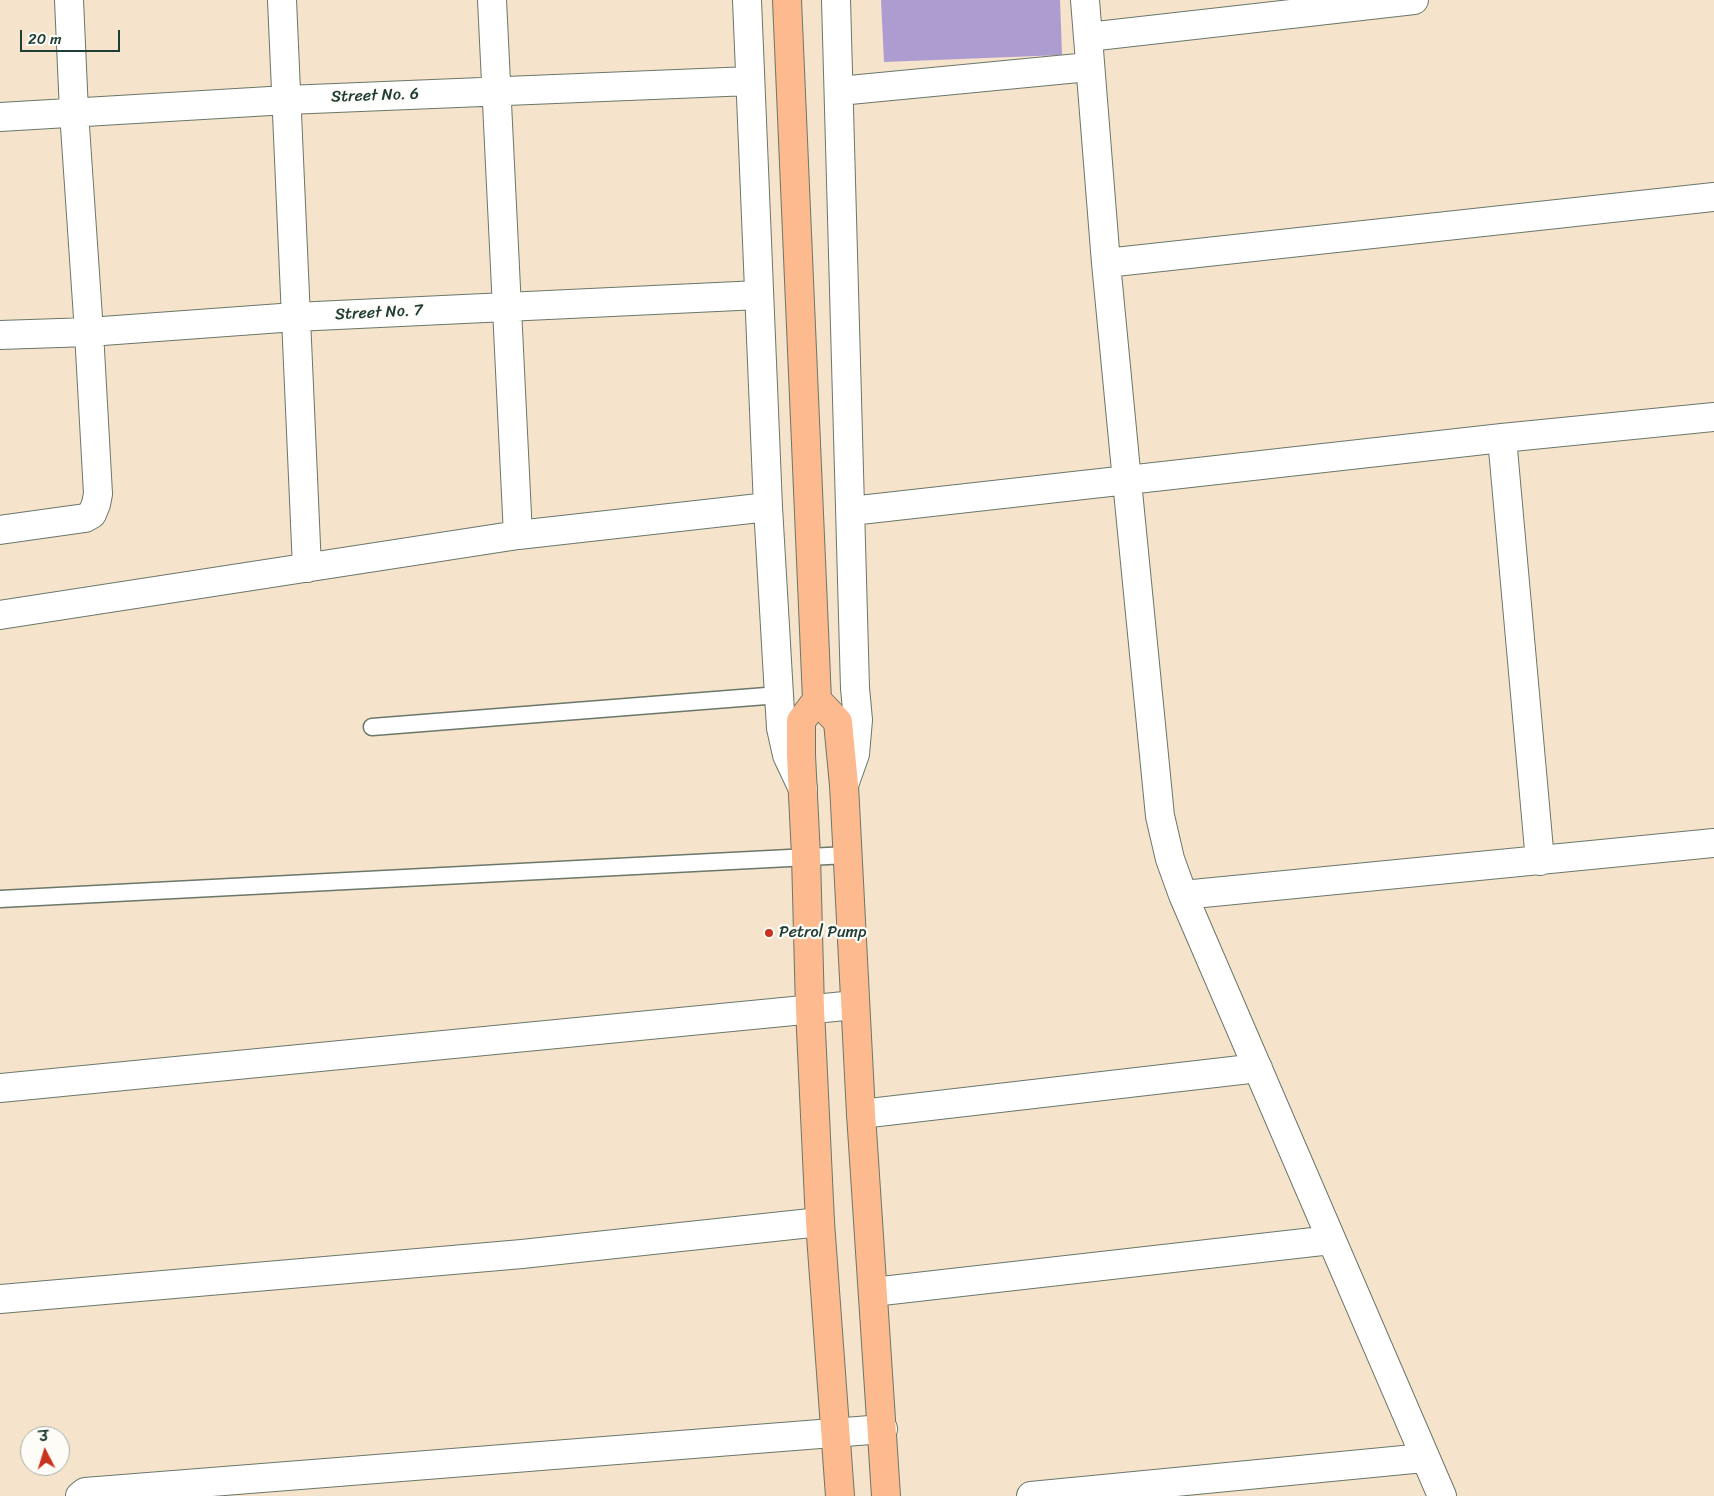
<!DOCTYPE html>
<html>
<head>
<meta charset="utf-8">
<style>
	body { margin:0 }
	#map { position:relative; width:1714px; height:1496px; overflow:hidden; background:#f5e3cb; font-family:Sriracha,"Playpen Sans Deva",sans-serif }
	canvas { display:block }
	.north { position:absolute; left:20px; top:1426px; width:50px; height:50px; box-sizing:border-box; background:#fdfcf7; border:1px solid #a4b0a9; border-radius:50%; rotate:355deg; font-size:14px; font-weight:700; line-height:20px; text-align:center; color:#1f3d34 }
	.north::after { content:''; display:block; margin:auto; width:18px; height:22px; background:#c8321e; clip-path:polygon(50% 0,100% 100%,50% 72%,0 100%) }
	.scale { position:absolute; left:20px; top:30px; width:100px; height:22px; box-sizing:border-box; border:2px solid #1f3d34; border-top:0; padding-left:6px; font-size:15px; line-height:18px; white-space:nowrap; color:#1f3d34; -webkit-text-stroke:4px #fdfcf7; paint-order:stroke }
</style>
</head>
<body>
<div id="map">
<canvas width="1714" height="1496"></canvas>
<div class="north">उ</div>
<div class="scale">20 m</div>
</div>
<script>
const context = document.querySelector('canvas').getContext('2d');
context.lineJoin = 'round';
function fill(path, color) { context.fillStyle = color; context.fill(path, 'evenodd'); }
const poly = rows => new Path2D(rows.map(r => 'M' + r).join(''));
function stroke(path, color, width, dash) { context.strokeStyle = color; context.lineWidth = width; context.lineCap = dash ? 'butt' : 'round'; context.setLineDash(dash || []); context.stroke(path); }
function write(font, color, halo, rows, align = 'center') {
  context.font = font + ' Sriracha,sans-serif'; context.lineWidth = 4.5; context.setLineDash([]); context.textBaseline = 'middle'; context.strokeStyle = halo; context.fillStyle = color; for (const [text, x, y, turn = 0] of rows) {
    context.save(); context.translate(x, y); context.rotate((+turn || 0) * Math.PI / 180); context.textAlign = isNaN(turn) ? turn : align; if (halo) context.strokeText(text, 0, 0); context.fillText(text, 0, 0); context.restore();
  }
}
fill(poly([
	[881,0,1060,0,1062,55,884,62]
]), '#ad9cd0');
const lane = poly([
	[372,727,779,695],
	[0,899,847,855]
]);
const street = poly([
	[282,0,307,568],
	[492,0,518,535],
	[747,0,768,507,779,695,781,728,787,755,803,789],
	[836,0,855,688,858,720,855,754,844,785],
	[1085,0,1106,263,1127,481,1160,816,1170,859,1183,895,1442,1496],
	[1088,37,1414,0],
	[839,91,1089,67],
	[0,117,287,100,750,81],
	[1106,263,1714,197],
	[0,335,89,332,295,317,759,295],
	[1502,438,1540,861],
	[851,511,1502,438,1714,417],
	[0,530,85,518,92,514,96,504,98,494,89,332,74,112,69,0],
	[0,615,518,535,768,507],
	[1183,895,1714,843],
	[0,1088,855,1005],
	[861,1114,1258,1068],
	[873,1292,1331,1240],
	[0,1299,522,1254,820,1222],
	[80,1496,85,1492,883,1429],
	[1031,1496,1424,1458]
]);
const primary = poly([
	[787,0,817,700,838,722,844,785,861,1114,886,1496],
	[817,700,801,721,801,755,806,856,810,1009,820,1222,840,1496]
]);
stroke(lane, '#6a7769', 19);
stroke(street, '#6a7769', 30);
stroke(primary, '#6a7769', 30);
stroke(lane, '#fff', 16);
stroke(street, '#fff', 28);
stroke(primary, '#fcba8e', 28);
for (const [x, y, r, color] of [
	[769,933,5,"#c8321e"]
]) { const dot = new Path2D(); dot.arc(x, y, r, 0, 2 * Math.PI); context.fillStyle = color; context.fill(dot); stroke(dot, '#fdfcf7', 2); }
write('16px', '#1f3d34', '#fdfcf7', [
	["Street No. 6",375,96,-2],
	["Street No. 7",379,313,-3]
]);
write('16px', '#1f3d34', '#fdfcf7', [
	["Petrol Pump",779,933]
], 'left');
</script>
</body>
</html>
